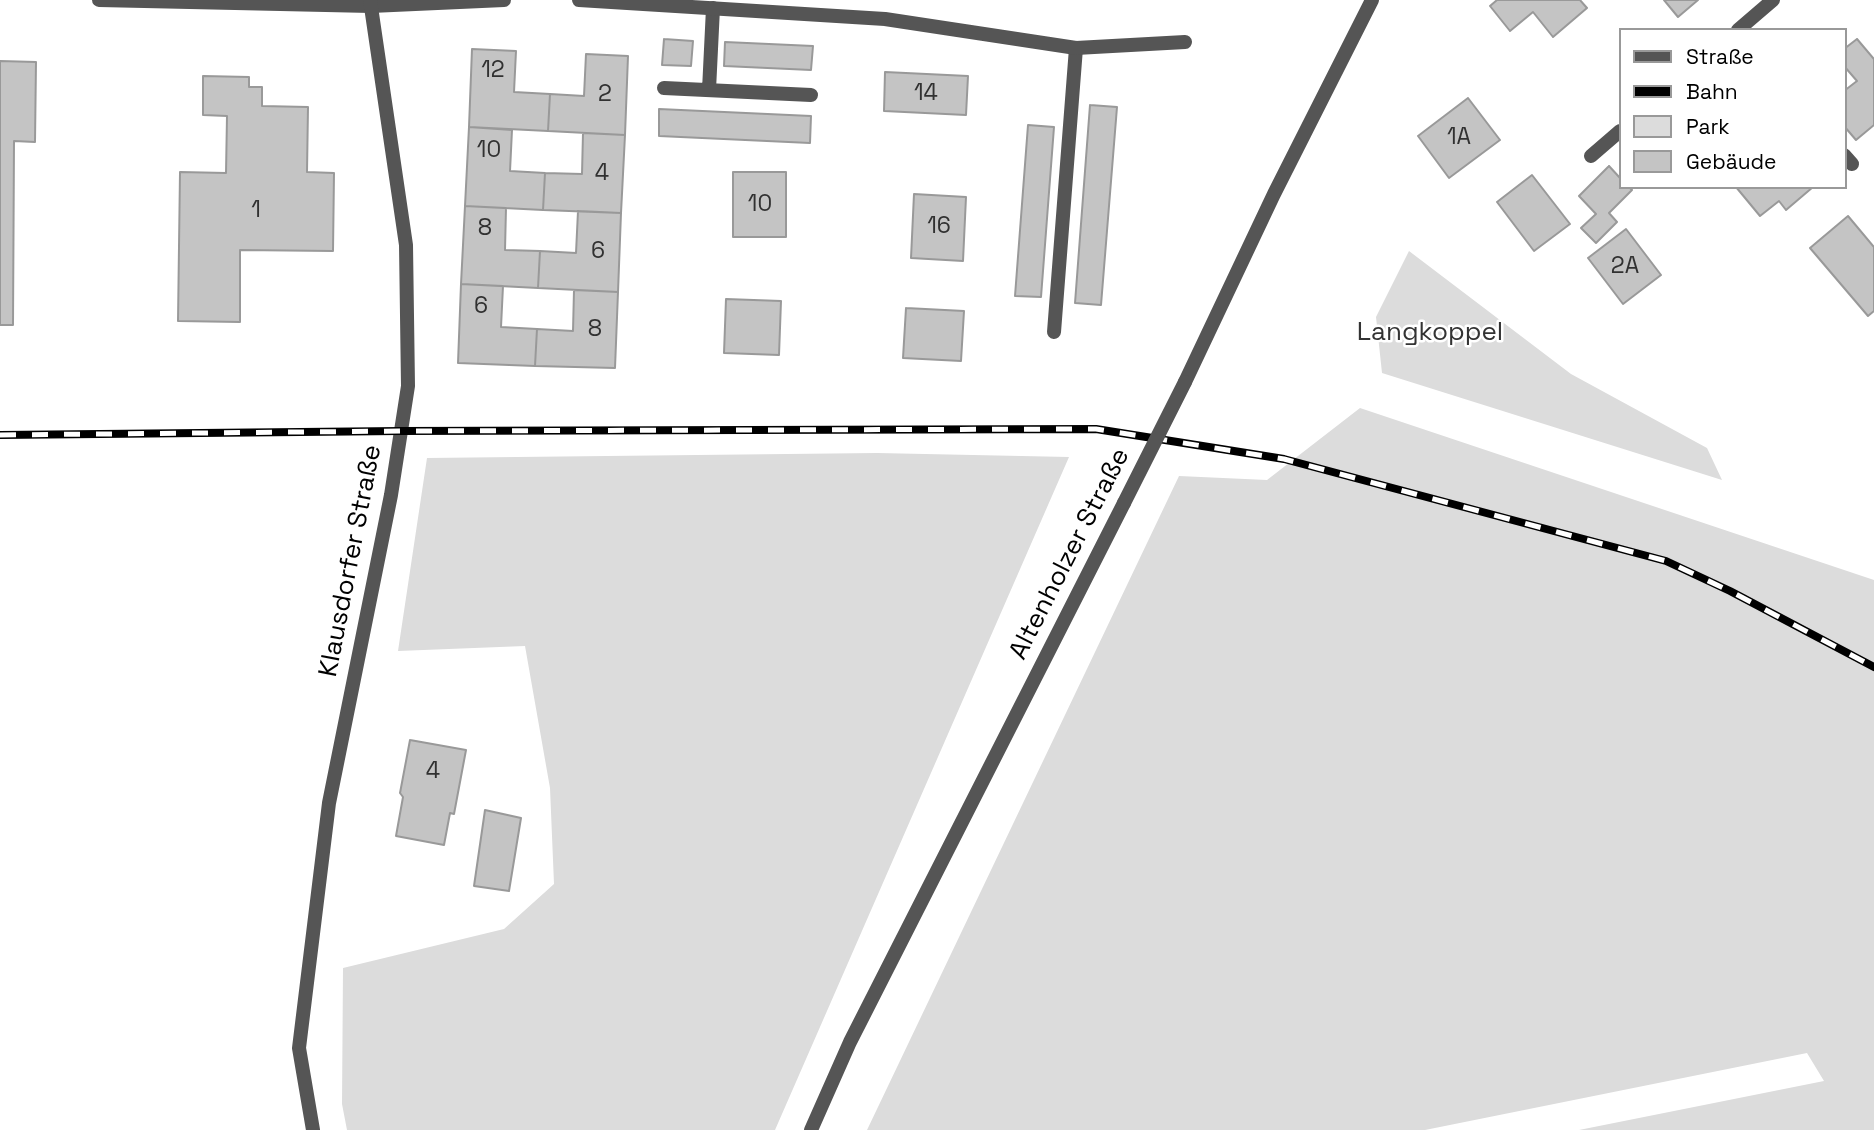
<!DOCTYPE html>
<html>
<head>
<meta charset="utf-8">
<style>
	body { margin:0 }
	#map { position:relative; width:1874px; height:1130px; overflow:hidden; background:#fff; font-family:"Space Grotesk",sans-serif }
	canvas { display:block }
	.legend { position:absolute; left:1619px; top:28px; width:228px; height:161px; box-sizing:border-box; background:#fff; border:2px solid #999; margin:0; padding:9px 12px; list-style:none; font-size:21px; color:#000 }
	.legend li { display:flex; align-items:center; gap:14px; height:35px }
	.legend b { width:35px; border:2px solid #999 }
</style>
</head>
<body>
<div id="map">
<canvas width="1874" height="1130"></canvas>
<ul class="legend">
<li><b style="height:9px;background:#555"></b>Straße</li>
<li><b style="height:9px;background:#000"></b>Bahn</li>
<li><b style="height:19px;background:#dcdcdc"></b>Park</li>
<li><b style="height:19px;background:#c4c4c4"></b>Gebäude</li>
</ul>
</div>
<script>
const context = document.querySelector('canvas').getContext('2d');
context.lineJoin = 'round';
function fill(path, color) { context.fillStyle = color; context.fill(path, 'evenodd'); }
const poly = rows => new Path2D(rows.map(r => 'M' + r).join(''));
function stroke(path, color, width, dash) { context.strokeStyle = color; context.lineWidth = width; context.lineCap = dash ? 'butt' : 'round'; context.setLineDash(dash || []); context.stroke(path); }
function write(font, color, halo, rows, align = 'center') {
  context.font = font + ' "Space Grotesk",sans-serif'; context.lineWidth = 5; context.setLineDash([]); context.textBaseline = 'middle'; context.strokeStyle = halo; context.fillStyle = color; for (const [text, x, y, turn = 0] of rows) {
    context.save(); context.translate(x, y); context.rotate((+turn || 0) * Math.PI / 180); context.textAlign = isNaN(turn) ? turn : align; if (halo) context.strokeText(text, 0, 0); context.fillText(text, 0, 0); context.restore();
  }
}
fill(poly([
	[1409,251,1571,374,1707,448,1722,480,1382,373,1376,317],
	[1360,408,1874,580,1874,1130,1579,1130,1824,1081,1807,1053,1425,1130,867,1130,1179,476,1267,480],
	[877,453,1069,457,775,1130,347,1130,342,1104,343,968,504,929,554,884,550,788,525,646,398,651,427,458]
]), '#dcdcdc');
const building = poly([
	[1497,0,1580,0,1587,8,1553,37,1533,12,1510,31,1490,6,1497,0],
	[1664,0,1698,0,1678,17,1664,0],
	[664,39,693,41,691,66,662,65,664,39],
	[1857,39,1874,59,1874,125,1856,140,1844,126,1844,91,1857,81,1844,66,1844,49,1857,39],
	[725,42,813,46,811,70,724,66,725,42],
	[472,49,516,51,514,92,550,94,548,131,469,127,472,49],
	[586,54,628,56,625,135,548,131,550,94,584,96,586,54],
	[0,61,36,62,35,142,14,141,13,325,0,325,0,61],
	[885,72,968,76,966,115,884,111,885,72],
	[203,76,249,77,249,87,262,87,262,106,308,107,307,172,334,173,333,251,240,250,240,322,178,321,180,172,226,173,227,116,203,115,203,76],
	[1468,98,1500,140,1449,178,1418,136,1468,98],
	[1090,105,1117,107,1101,305,1075,303,1090,105],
	[659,109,811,116,810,143,659,136,659,109],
	[1028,125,1054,127,1041,297,1015,296,1028,125],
	[469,127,512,130,510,171,545,173,543,210,465,206,469,127],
	[583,133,625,135,621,213,543,210,545,173,582,174,583,133],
	[1609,166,1620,178,1620,187,1629,187,1632,190,1609,213,1617,222,1596,243,1581,228,1596,214,1579,196,1609,166],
	[733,172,786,172,786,237,733,237,733,172],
	[1532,175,1570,224,1534,251,1497,202,1532,175],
	[1736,187,1813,187,1786,210,1779,201,1760,216,1736,187],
	[914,194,966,197,963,261,911,258,914,194],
	[465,206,506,208,505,250,540,251,538,288,461,284,465,206],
	[578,211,621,213,618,292,538,288,540,251,576,253,578,211],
	[1848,216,1874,247,1874,311,1868,316,1810,248,1848,216],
	[1626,229,1661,275,1623,304,1588,258,1626,229],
	[461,284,503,286,501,327,537,329,535,366,458,363,461,284],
	[574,290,618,292,615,368,535,366,537,329,573,331,574,290],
	[726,299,781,301,779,355,724,353,726,299],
	[906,308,964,311,961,361,903,358,906,308],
	[410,740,466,750,454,814,450,813,444,845,396,836,403,797,400,793,410,740],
	[485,810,521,818,509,891,474,886,485,810]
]);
fill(building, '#c4c4c4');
stroke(building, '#999', 2);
stroke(poly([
	[664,88,811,95],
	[709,90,713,8],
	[1844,155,1852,164],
	[1054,332,1076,48]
]), '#555', 14);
stroke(poly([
	[99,0,371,6,504,0],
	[579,0,885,19,1076,48,1185,42],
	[1738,30,1773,0],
	[1591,156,1620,131],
	[1185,382,1274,194,1372,0],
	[811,1130,850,1042,1124,503]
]), '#555', 14);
stroke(poly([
	[313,1130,299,1048,329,803,391,495,408,386,406,245,370,0]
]), '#555', 14);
const rail = poly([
	[0,435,400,431,1096,429,1284,459,1666,561,1730,591,1874,667]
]);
stroke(rail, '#000', 8);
stroke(rail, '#fff', 5, [16]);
stroke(poly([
	[1124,503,1185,382]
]), '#555', 14);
write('23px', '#313131', null, [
	["12",493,71],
	["14",926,94],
	["2",605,95],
	["1A",1459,138],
	["10",489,151],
	["4",602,174],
	["10",760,205],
	["1",256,211],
	["16",939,227],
	["8",485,229],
	["6",598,252],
	["2A",1625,267],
	["6",481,307],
	["8",595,330],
	["4",433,772]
]);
write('26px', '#333', '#fff', [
	["Langkoppel",1430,333]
]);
write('26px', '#000', '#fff', [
	["Altenholzer Straße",1070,554,-63],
	["Klausdorfer Straße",351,561,-79]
]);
</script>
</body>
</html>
